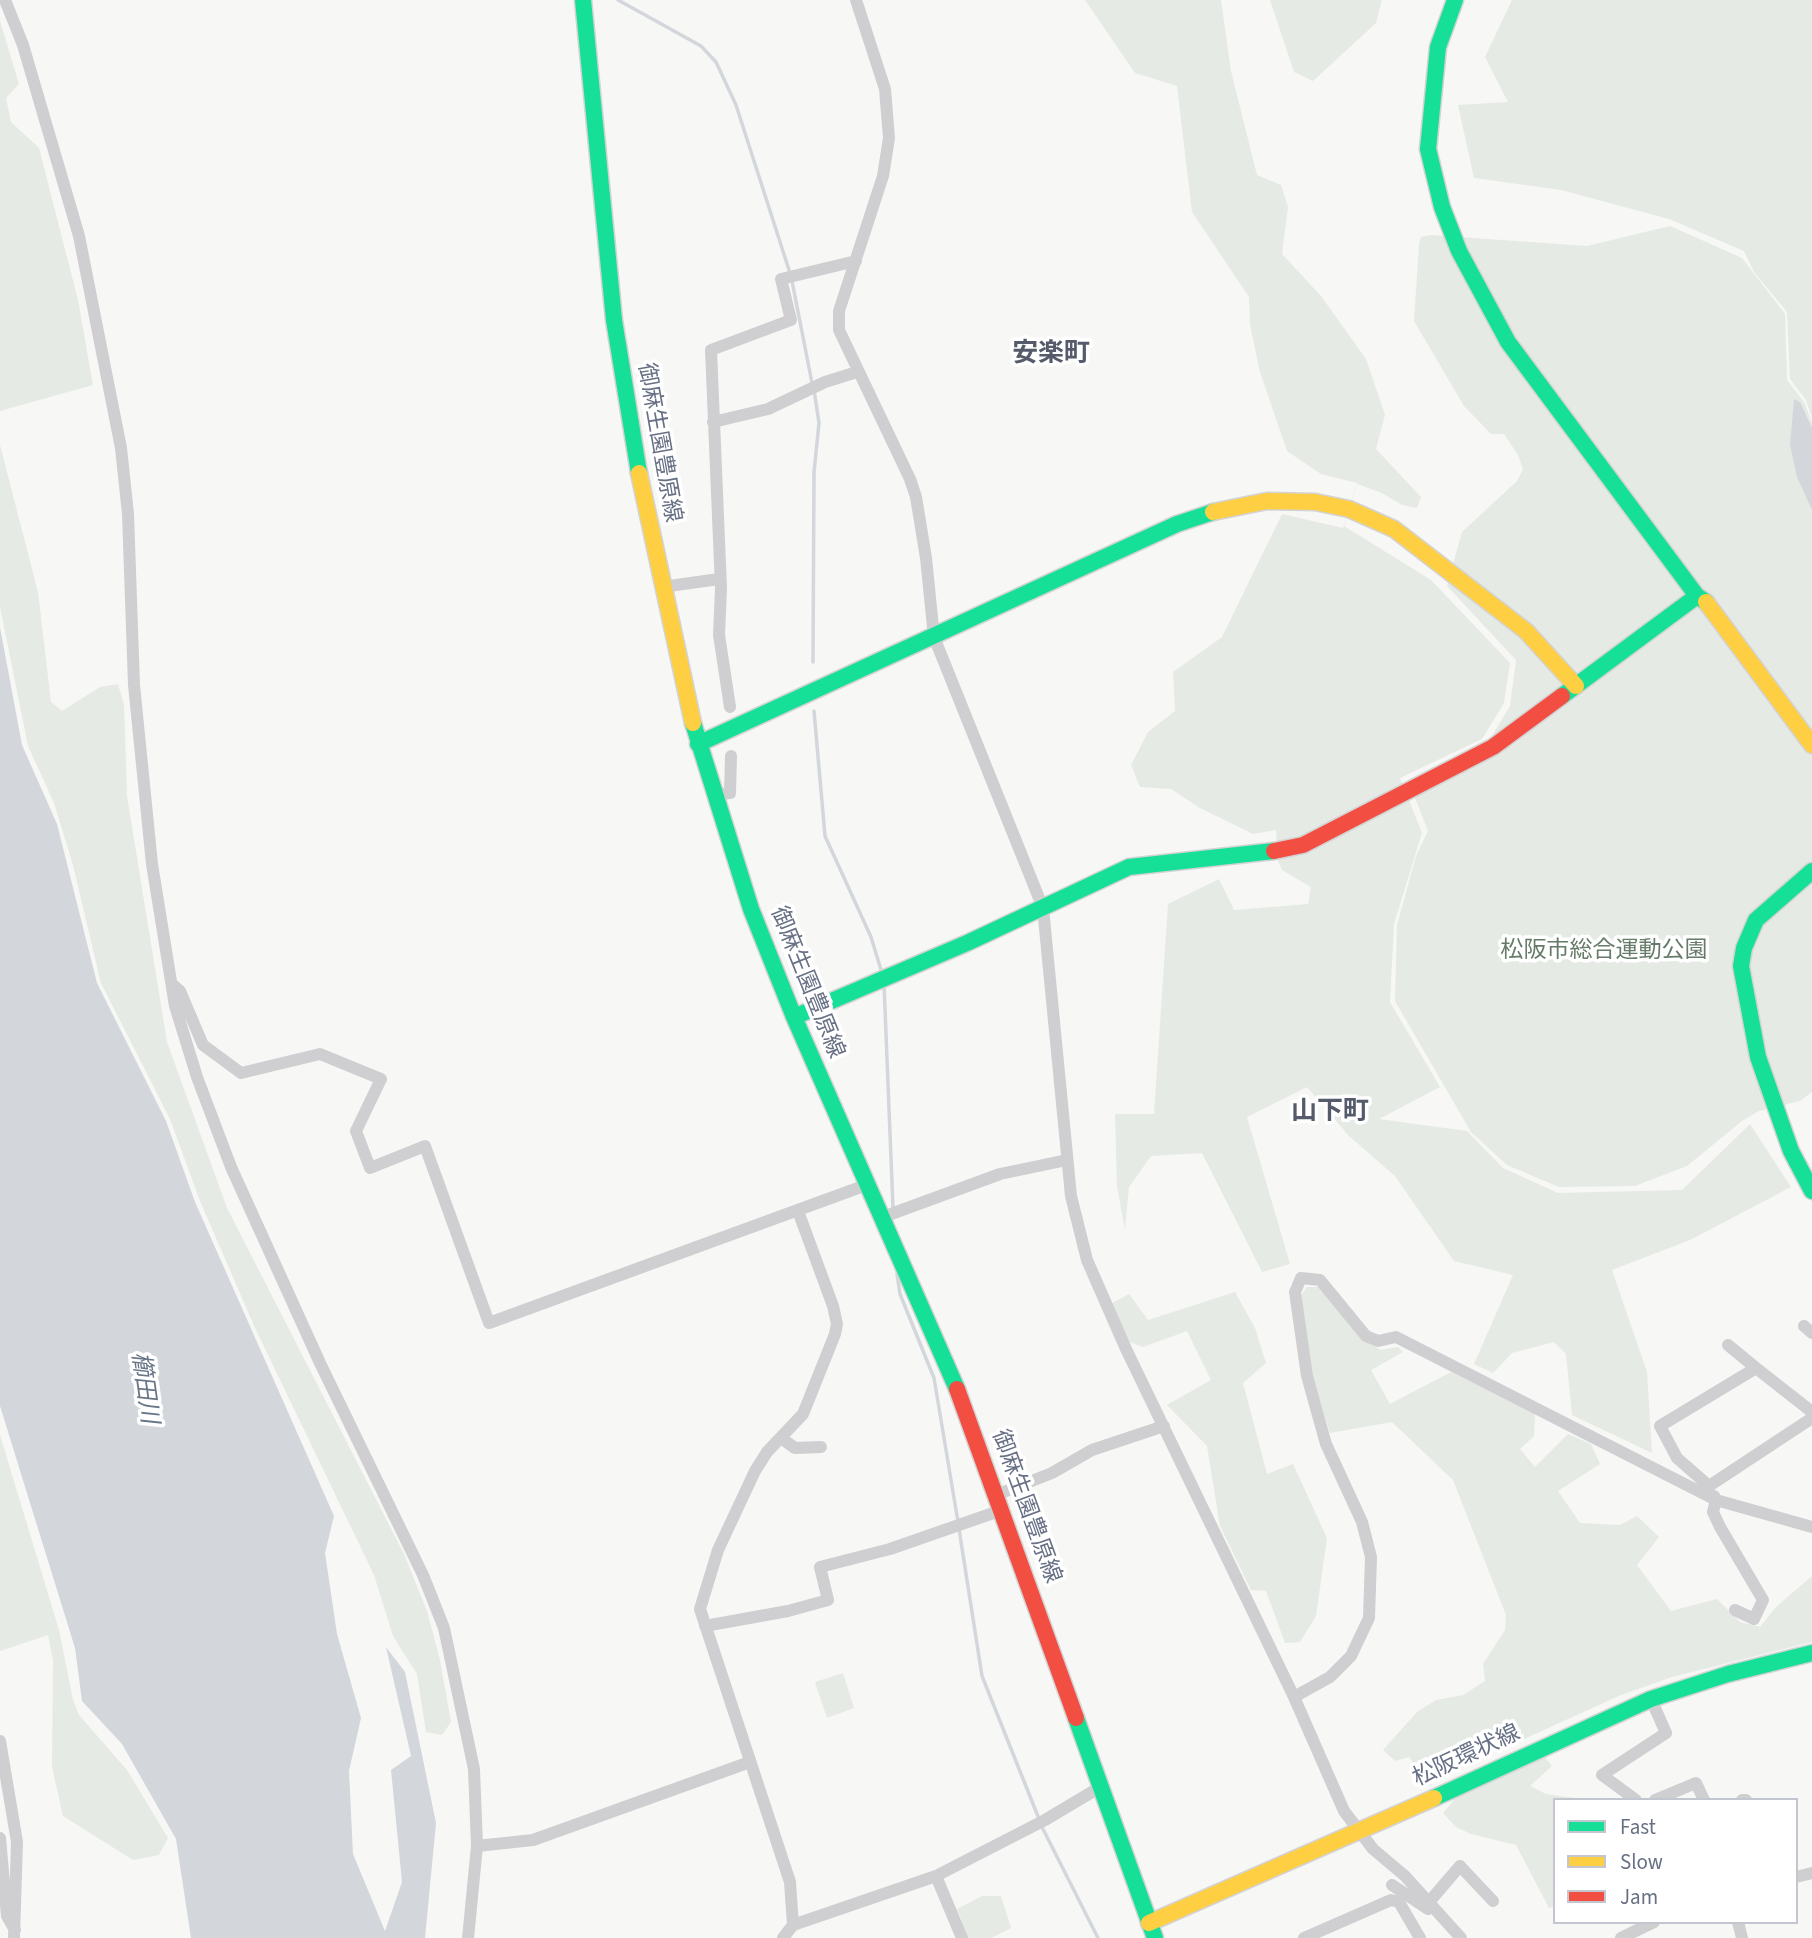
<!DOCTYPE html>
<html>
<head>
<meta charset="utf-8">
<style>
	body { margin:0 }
	#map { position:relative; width:1812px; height:1938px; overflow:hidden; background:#f7f7f6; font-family:"Source Sans 3",sans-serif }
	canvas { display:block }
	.legend { position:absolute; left:1553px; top:1798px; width:245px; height:126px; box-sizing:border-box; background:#fff; border:2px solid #c3c6ce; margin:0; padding:9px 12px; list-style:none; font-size:21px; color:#687085 }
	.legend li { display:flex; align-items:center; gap:14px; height:35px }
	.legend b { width:35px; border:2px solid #c3c6ce }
</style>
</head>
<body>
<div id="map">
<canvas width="1812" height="1938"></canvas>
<ul class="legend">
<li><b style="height:9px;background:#16e098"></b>Fast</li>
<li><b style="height:9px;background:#ffcf43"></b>Slow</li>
<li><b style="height:9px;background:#f24e42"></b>Jam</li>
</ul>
</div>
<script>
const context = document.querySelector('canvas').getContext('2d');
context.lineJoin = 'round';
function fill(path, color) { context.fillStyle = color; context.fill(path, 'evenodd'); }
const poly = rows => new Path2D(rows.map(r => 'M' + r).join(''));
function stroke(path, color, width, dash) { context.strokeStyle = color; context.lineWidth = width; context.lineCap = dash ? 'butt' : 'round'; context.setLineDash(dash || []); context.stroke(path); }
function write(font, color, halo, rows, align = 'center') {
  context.font = font + ' "Source Sans 3","Noto Sans JP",sans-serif'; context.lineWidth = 7; context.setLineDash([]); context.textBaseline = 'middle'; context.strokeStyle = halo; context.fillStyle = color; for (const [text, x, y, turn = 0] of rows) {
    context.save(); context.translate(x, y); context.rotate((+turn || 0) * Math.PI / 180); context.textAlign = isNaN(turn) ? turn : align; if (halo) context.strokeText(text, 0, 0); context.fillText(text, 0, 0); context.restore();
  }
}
fill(poly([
	[1085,0,1221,0,1231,71,1257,175,1281,185,1288,207,1282,254,1321,296,1366,359,1385,415,1376,449,1421,497,1417,508,1402,505,1382,493,1357,484,1344,526,1431,580,1510,663,1504,703,1482,739,1400,778,1422,833,1394,924,1390,1002,1440,1087,1379,1119,1467,1131,1503,1168,1558,1193,1682,1190,1750,1124,1791,1187,1690,1240,1612,1270,1647,1372,1652,1453,1572,1415,1566,1354,1554,1342,1512,1353,1493,1373,1474,1364,1513,1275,1454,1261,1395,1176,1349,1136,1307,1087,1247,1117,1290,1264,1262,1272,1202,1153,1151,1156,1129,1187,1125,1229,1117,1187,1115,1114,1154,1114,1168,904,1219,879,1234,910,1308,904,1311,887,1282,870,1278,861,1276,830,1253,834,1200,808,1171,789,1140,787,1131,765,1148,732,1175,711,1173,672,1222,637,1282,514,1343,528,1357,483,1321,474,1287,451,1260,372,1250,325,1249,297,1192,212,1177,86,1135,73],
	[1270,0,1382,0,1376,23,1313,81,1294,72],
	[1512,0,1812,0,1812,418,1806,400,1790,379,1787,312,1754,272,1744,251,1669,219,1561,190,1474,178,1458,105,1508,102,1485,57],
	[0,21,19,84,6,98,11,122,39,148,78,300,93,385,0,411],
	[1670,226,1742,258,1785,314,1787,380,1804,402,1812,422,1812,1092,1800,1101,1759,1111,1742,1121,1687,1166,1635,1186,1559,1187,1507,1165,1471,1132,1395,1001,1397,925,1416,856,1428,831,1408,780,1490,739,1510,706,1516,660,1447,586,1462,532,1517,481,1523,469,1518,455,1504,434,1491,434,1464,406,1414,321,1419,244,1421,237,1430,235,1587,246],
	[0,445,38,592,51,702,62,711,100,687,118,684,124,705,127,796,167,1042,227,1208,404,1554,427,1611,440,1660,451,1722,442,1735,426,1732,417,1674,393,1636,374,1575,255,1328,200,1201,170,1119,101,983,73,865,54,803,28,746,0,607],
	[1307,1287,1319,1287,1364,1341,1381,1350,1398,1347,1403,1352,1371,1370,1390,1404,1451,1372,1535,1414,1534,1436,1520,1449,1535,1467,1568,1434,1591,1444,1600,1464,1558,1491,1580,1523,1620,1525,1637,1516,1659,1537,1637,1565,1671,1611,1717,1599,1740,1622,1760,1627,1776,1607,1812,1576,1812,1642,1672,1677,1621,1695,1524,1739,1424,1777,1409,1757,1395,1761,1383,1750,1417,1712,1436,1700,1463,1695,1485,1681,1483,1664,1505,1630,1506,1615,1453,1480,1392,1422,1330,1433,1312,1376,1300,1297],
	[1235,1292,1255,1328,1266,1363,1243,1383,1267,1474,1293,1464,1327,1538,1316,1616,1300,1642,1285,1643,1266,1591,1251,1590,1220,1526,1207,1446,1167,1405,1211,1380,1187,1331,1143,1347,1130,1342,1107,1306,1129,1294,1148,1320],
	[0,1435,59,1630,73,1700,79,1715,127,1770,168,1838,159,1855,133,1860,63,1816,52,1767,53,1660,48,1635,0,1651],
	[843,1673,854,1708,827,1718,815,1682],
	[1542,1753,1552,1766,1530,1786,1546,1794,1588,1800,1555,1800,1555,1906,1549,1908,1516,1845,1471,1834,1456,1827,1443,1813,1458,1795],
	[982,1896,1001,1896,1011,1928,991,1938,968,1938,957,1909]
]), '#e5eae4');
fill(poly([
	[1794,399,1800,402,1812,428,1812,510,1797,477,1790,445],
	[0,627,22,745,57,824,97,983,166,1121,195,1202,334,1516,325,1553,337,1634,361,1718,349,1771,353,1854,385,1931,402,1882,391,1770,411,1756,386,1647,405,1672,436,1823,425,1938,191,1938,176,1839,122,1744,82,1701,75,1648,0,1406]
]), '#d3d7db');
stroke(poly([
	[618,0,701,46,716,62,736,105,790,273],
	[792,281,812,383],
	[813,662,814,472,819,423,814,390],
	[814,711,825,836,871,937,882,973],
	[884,984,893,1208],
	[897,1274,900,1294,934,1378,958,1522],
	[959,1529,982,1676,1043,1829,1098,1938]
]), '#d3d7db', 3.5);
const fast = poly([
	[583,0,614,320,639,473],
	[1455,0,1438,47,1428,149,1442,207,1459,251,1508,342,1697,596,1706,602],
	[1562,696,1697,596],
	[693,723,751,909,794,1017,957,1389],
	[698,744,1177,524,1213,512],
	[1812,871,1756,920,1744,948,1741,966,1758,1057,1791,1151,1812,1191],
	[794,1017,967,943,1129,867,1274,851],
	[1076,1718,1155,1938],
	[1434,1798,1651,1699,1728,1674,1812,1653]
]);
const slow = poly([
	[639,473,693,723],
	[1213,512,1267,501,1315,502,1349,509,1394,529,1526,631,1576,686],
	[1706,602,1812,745],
	[1149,1923,1434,1798]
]);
const jam = poly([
	[1274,851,1303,845,1493,747,1562,696],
	[957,1389,1076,1718]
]);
stroke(fast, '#d3d3d5', 19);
stroke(slow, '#d3d3d5', 19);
stroke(jam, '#d3d3d5', 19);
stroke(poly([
	[5,0,23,45,79,236,121,448,128,514,134,685,152,864,175,1006,197,1077,231,1167,320,1363,423,1575,444,1628,474,1769,477,1846,468,1938],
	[856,0,885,89,889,138,883,176,839,311,839,330,910,479,916,497,926,558,934,637,1043,908,1071,1196,1087,1260,1126,1349,1294,1697,1344,1811,1373,1849,1405,1876,1461,1938],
	[713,422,768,409,825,382,857,372],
	[662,587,719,579],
	[730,707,719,635,721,588,711,350,791,320,781,279,856,261],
	[714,795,730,793,731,756],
	[172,984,180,991,203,1045,241,1073,320,1054,381,1079,356,1131,370,1168,425,1146,489,1323,869,1184],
	[883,1217,1000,1174,1067,1160],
	[1804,1326,1812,1333],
	[1728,1345,1756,1368],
	[1812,1412,1756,1368,1660,1426,1677,1458,1709,1486,1812,1418],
	[781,1438,795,1448,821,1447],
	[996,1495,1052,1473,1092,1450,1164,1426],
	[1714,1496,1716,1500,1713,1512,1720,1527,1763,1600,1754,1619,1735,1610],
	[705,1626,788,1611,828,1600,820,1567,890,1549,1002,1510],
	[1294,1697,1330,1677,1351,1656,1369,1618,1371,1557,1362,1522,1326,1444,1307,1376,1295,1292,1301,1278,1320,1280,1366,1336,1378,1341,1396,1337,1716,1500,1812,1527],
	[0,1741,17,1842,14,1938],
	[1636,1800,1602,1775,1666,1733,1651,1699],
	[1655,1800,1696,1783,1704,1800],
	[1742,1800,1746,1800],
	[0,1838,7,1916,15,1930],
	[477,1846,533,1840,750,1762],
	[936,1876,962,1938],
	[1796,1877,1812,1873],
	[1392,1885,1428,1909],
	[1429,1902,1460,1866,1493,1901],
	[1738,1922,1742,1938],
	[793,1925,936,1876,1045,1820,1102,1786],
	[783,1938,793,1925,790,1882,700,1609,718,1550,755,1471,767,1452,803,1414,835,1334,837,1324,833,1306,798,1211],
	[1304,1938,1391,1900,1399,1902,1420,1938],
	[1621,1938,1654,1922]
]), '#cfcfd1', 12);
stroke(fast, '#16e098', 16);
stroke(slow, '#ffcf43', 16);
stroke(jam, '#f24e42', 16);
write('23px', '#687085', '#fff', [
	["御麻生園豊原線",658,443,80],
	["御麻生園豊原線",806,983,68],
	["御麻生園豊原線",1025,1507,70],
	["松阪環状線",1467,1757,-25]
]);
write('23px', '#667c68', '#fff', [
	["松阪市総合運動公園",1604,952]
]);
write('italic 24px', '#697688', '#fff', [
	["櫛田川",143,1388,82]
]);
write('bold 26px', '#555b6a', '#fff', [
	["安楽町",1051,355],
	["山下町",1330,1113]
]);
</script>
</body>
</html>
